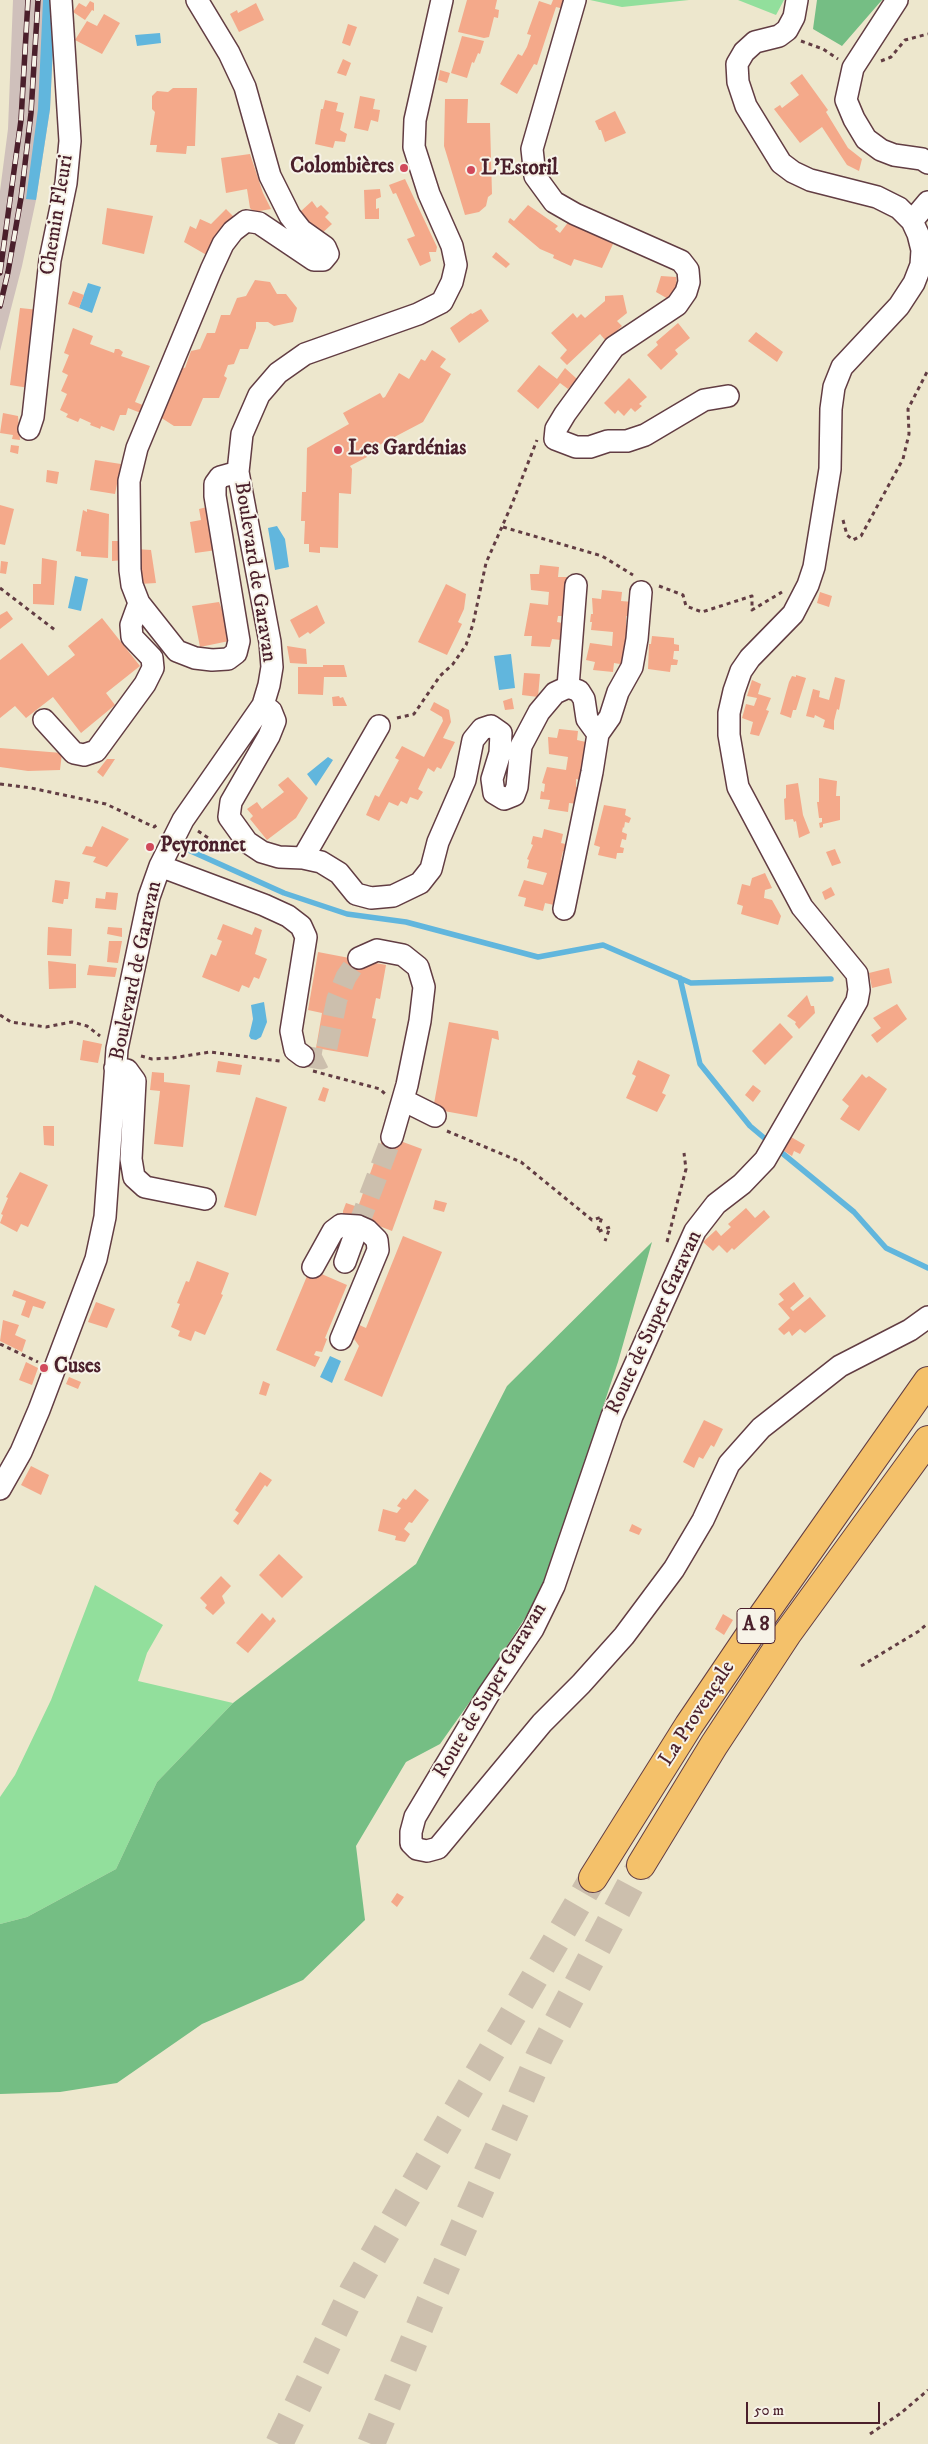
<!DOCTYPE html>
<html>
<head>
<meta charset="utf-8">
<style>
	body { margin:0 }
	#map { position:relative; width:928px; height:2444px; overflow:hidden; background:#ede7cd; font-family:"IM FELL DW Pica",serif }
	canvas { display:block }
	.scale { position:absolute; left:746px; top:2402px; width:134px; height:22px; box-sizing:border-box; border:2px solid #4a1f2b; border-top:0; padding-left:6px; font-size:15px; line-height:18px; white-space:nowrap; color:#4a1f2b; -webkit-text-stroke:4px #f7f3e8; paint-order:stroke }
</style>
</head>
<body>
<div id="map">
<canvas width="928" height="2444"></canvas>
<div class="scale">50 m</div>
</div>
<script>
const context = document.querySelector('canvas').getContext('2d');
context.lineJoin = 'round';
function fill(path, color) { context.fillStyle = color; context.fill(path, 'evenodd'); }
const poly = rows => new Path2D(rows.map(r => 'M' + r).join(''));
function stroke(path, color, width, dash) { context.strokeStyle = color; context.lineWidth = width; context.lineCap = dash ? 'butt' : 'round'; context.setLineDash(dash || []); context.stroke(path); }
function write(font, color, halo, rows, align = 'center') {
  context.font = font + ' "IM FELL DW Pica",serif'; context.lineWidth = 4; context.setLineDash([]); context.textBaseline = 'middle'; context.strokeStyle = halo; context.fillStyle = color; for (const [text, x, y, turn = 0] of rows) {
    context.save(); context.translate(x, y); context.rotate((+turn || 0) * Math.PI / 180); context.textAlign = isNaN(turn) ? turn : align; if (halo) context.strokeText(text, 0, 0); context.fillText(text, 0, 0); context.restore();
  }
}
fill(poly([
	[13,0,53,0,54,26,50,109,36,200,22,266,0,351,0,191,8,129]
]), '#cfc0bb');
fill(poly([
	[590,0,689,0,622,7],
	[738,0,784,0,776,15],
	[95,1585,163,1625,147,1653,138,1681,233,1703,157,1782,116,1869,27,1917,0,1924,0,1797,15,1775,51,1700]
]), '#92df9c');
fill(poly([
	[817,0,882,0,842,46,813,29],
	[652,1242,618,1362,540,1595,481,1686,440,1744,406,1762,356,1846,365,1920,303,1980,202,2024,117,2083,60,2092,0,2094,0,1924,27,1917,116,1869,157,1782,233,1703,416,1564,507,1386]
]), '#75be84');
fill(poly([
	[43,0,53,0,54,26,50,109,36,200,26,199,38,109],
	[160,33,161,43,137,46,135,35],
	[88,283,101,287,92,313,79,308],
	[277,526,285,539,289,567,275,570,268,528],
	[75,576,88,579,81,611,68,608],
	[511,654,515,688,499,690,494,656],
	[328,757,333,760,316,786,307,774],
	[264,1002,267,1022,261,1037,256,1040,251,1039,249,1036,253,1019,251,1005],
	[330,1356,341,1361,332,1383,320,1377]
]), '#61b6dd');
stroke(poly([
	[184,848,284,893,347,914,406,922,538,957,603,945,691,983,831,979],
	[680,978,700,1064,750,1126,769,1142],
	[776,1148,854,1212,886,1248,928,1268]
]), '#61b6dd', 5.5);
fill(poly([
	[467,0,497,0,495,9,499,10,498,18,494,17,489,37,484,38,458,32],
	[553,0,567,0,564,9,556,7,537,65,534,64,517,94,500,84,518,54,522,56,527,47,531,35,527,34,539,1,551,5],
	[90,1,94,3,94,11,92,10,85,20,73,12,79,3,86,7],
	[256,3,264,20,239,32,230,14,237,10,238,13],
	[104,14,120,23,102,54,75,40,87,21,97,26],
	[348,24,357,27,350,46,342,43],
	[462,36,484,41,480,54,478,53,474,63,472,62,467,78,451,73],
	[343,59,351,63,346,76,337,73],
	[440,70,450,73,447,83,438,80],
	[802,74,828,110,826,112,848,148,862,159,859,171,847,165,822,127,800,143,774,109,780,105,782,108,799,95,790,83],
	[173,88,197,88,195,146,187,146,186,154,156,152,157,145,150,145,155,112,152,109,152,96,157,91,168,92],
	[360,96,375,99,373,109,380,110,378,122,371,120,368,131,354,128],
	[445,99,468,99,467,123,490,123,492,194,488,197,486,206,479,212,465,215,444,146],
	[325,100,338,103,336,111,344,113,340,130,347,134,345,142,335,141,333,148,315,144,321,109,323,109],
	[615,111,626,133,605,142,601,130,599,130,595,121],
	[250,154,263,193,271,209,254,212,250,208,247,189,226,193,221,158],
	[405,179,437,247,436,252,429,252,431,261,420,266,407,239,415,236,396,193,393,194,389,185],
	[380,189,381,197,376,199,376,209,379,208,379,219,365,219,364,190],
	[312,201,317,208,321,205,329,213,325,217,332,224,321,234,300,212],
	[528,205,558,226,555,229,560,233,569,221,613,244,602,268,574,259,571,266,553,258,554,255,540,249,508,222,510,218,514,221],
	[107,208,153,216,144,254,102,244],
	[226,209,235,218,210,257,184,242,190,226,196,229,200,219,211,224],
	[496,252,510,264,506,268,492,257],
	[661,276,676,277,677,286,670,300,656,292],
	[255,280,270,282,277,294,286,294,297,308,293,322,274,326,268,322,256,322,256,328,248,349,240,349,234,364,228,365,224,376,227,378,219,398,203,398,191,426,174,426,160,417,181,367,185,368,191,351,200,349,207,333,215,333,221,315,230,315,237,298,246,296],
	[73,291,84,295,79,308,68,304],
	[623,295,627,313,617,321,622,326,606,341,600,334,567,365,560,358,567,350,551,333,573,313,577,318,581,314,585,318,605,301,605,296],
	[20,308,39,310,29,388,10,385],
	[481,309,489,321,459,343,450,328,471,313,472,314],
	[678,323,690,338,675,350,678,354,661,370,647,355,658,345,656,342],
	[73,328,93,336,90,344,114,353,115,349,119,349,123,352,121,356,150,366,135,402,148,407,146,415,128,408,126,415,120,415,114,431,101,426,100,429,98,428,90,425,91,423,80,418,78,422,66,417,68,414,60,410,67,394,61,391,68,375,62,372,69,355,64,353],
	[756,332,783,352,777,362,748,341],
	[432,350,446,359,440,367,451,374,423,422,364,453,367,457,350,466,352,469,351,494,339,493,338,548,320,547,320,553,309,552,309,544,304,544,305,521,301,521,302,492,306,492,307,448,349,424,343,413,380,393,383,398,385,397,399,373,409,379,421,359,425,361],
	[539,365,557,379,565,368,577,379,568,389,560,383,538,409,517,391],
	[629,378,647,397,639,404,642,406,635,412,631,408,624,416,618,410,615,414,604,403],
	[3,413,18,416,20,440,12,439,13,435,0,433],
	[11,445,19,446,18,454,10,452],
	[95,460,121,464,115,494,90,490],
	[47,470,59,472,57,484,46,482],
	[0,505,14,509,5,545,0,544],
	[211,506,217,550,195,553,190,522,201,520,199,509],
	[87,509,109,514,108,558,81,556,81,552,76,551,83,510,87,512],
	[112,541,124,541,124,560,112,561],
	[136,549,151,550,156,583,140,584],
	[42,558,57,561,54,605,33,604,33,584,41,584],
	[1,561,8,562,6,574,0,573],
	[540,565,559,567,558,577,567,577,563,616,558,616,557,622,562,623,561,640,552,639,550,647,531,646,532,636,524,636,530,603,548,605,549,592,531,590,530,574,539,574],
	[446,584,466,594,464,609,458,622,462,624,447,655,418,642],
	[602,590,622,592,621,601,633,602,631,617,626,616,626,626,630,626,626,665,614,663,613,672,593,670,595,662,586,660,590,643,612,646,613,632,591,630,592,622,590,622,591,614,593,614,592,598,601,599],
	[820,592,832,596,829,607,817,603],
	[219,602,234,640,200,647,192,606],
	[317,605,325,623,310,634,308,632,299,638,290,620],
	[7,611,13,619,0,629,0,615],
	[102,618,140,666,106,693,115,705,81,733,53,697,26,718,15,706,0,718,0,660,22,643,48,676,75,655,68,646],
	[652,636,674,638,674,644,679,645,679,651,674,651,673,659,678,660,677,665,671,665,670,672,648,669,649,644,651,644],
	[287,646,306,649,307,664,290,663],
	[323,665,344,665,347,677,324,677,323,695,298,694,298,667,323,667],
	[524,673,540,674,538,697,522,695],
	[796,675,806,678,796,710,793,710,791,718,780,714,789,682,792,676,796,677],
	[835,677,845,680,839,710,837,709,834,721,834,730,823,727,825,720,815,715,814,718,806,716,813,689,820,691,819,697,829,700],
	[752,680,761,684,758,694,771,698,766,710,769,711,759,736,750,734,753,722,742,718,746,704,754,706,757,698,747,696],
	[339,696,340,698,343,697,347,706,333,706,332,697],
	[512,698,514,709,505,710,503,701],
	[434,702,449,710,451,722,443,738,455,742,441,769,437,767,434,772,428,768,418,789,423,792,418,800,410,797,407,804,401,801,398,806,389,802,379,821,366,815,375,795,379,797,399,760,395,758,402,746,424,757,443,721,442,717,430,710],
	[559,729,578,731,577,740,586,742,581,780,576,779,576,787,580,788,578,804,569,803,568,812,548,809,550,800,540,799,541,791,544,792,545,784,542,783,547,767,566,770,568,757,549,754,548,737,557,738],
	[0,748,62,753,60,770,28,771,0,767],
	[107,759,115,759,103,777,97,772],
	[288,777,308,798,296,818,267,840,250,819,253,816,247,809,257,802,262,809,284,792,278,785],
	[819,778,837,781,836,796,840,796,840,820,823,824,823,827,820,828,819,823,822,822,822,818,819,818,817,802,819,802],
	[798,783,803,815,810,833,799,838,796,821,794,822,793,819,785,820,784,799,786,798,786,785],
	[604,805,626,809,625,815,631,818,629,823,625,822,624,828,623,827,622,832,627,834,626,840,622,839,620,847,624,848,623,853,617,853,616,859,598,855,600,847,594,845],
	[102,826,129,839,107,867,93,862,96,857,82,854,86,846,92,847],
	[544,829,563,834,561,843,570,845,568,852,563,851,561,860,566,861,554,905,545,903,543,911,524,906,526,898,518,896,524,880,543,885,547,873,527,868,529,860,527,859,533,845,531,844,533,836,542,838],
	[835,849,841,863,832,866,826,852],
	[765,873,772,888,765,890,764,898,772,900,781,916,778,925,741,914,743,906,737,904,742,884,750,886,752,878],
	[55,880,70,882,68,899,64,899,63,904,52,902],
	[831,887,835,895,825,900,822,892],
	[106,892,118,893,116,910,95,908,96,898,105,899],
	[223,924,252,935,255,927,262,930,255,954,267,959,259,979,254,977,249,988,242,985,239,992,202,977,211,954,216,956,222,941,217,939],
	[48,927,72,929,71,956,47,955],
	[108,927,122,928,122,937,107,934],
	[109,941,122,941,118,963,107,962],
	[318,952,386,965,380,999,376,998,372,1018,376,1019,368,1057,316,1048,322,1013,308,1010],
	[48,961,76,964,76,988,49,989],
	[89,965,117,968,115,977,87,975],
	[889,968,892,983,872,988,869,973],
	[807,995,811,1006,814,1006,815,1013,799,1029,795,1024,796,1022,787,1016],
	[897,1004,907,1019,877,1043,871,1035,881,1028,873,1018],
	[449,1022,498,1031,499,1040,492,1038,477,1117,433,1109],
	[780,1023,793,1037,765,1065,752,1051],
	[83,1040,102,1044,98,1063,80,1060],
	[638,1060,670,1075,662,1093,666,1095,657,1112,626,1098,636,1076,632,1074],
	[218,1061,242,1065,240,1075,216,1072],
	[152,1072,164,1073,164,1082,190,1085,183,1147,154,1144,160,1091,150,1090],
	[862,1074,866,1078,869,1076,887,1089,859,1131,840,1119,849,1106,842,1100],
	[753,1085,761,1091,753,1102,745,1095],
	[323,1087,329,1089,325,1102,318,1100],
	[256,1097,287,1107,256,1216,224,1207],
	[43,1126,54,1126,54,1146,44,1145],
	[384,1135,422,1149,392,1231,356,1217,343,1217,343,1211,346,1203,358,1207],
	[791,1137,805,1145,800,1154,794,1151,792,1156,784,1151],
	[20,1172,48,1185,28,1227,21,1224,17,1232,0,1223,3,1215,1,1214,8,1198,6,1197],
	[435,1200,447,1203,444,1212,433,1209],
	[746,1208,755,1218,764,1210,770,1217,734,1250,732,1248,727,1253,719,1245,713,1251,703,1242,716,1230,721,1236,731,1227,728,1224],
	[403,1236,442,1252,382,1397,344,1380,359,1346,352,1336,357,1324,366,1328],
	[197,1261,229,1273,221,1294,223,1295,205,1335,195,1331,191,1341,178,1336,180,1331,171,1327,180,1304,177,1303,186,1281,189,1282],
	[310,1269,347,1285,325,1338,327,1339,322,1352,316,1351,314,1355,320,1357,315,1367,276,1350],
	[794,1282,804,1296,790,1308,793,1311,810,1297,826,1316,805,1333,800,1329,792,1336,789,1331,784,1335,778,1329,790,1318,778,1304,784,1300,779,1294],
	[14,1290,46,1302,43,1309,33,1306,29,1318,21,1315,26,1301,12,1296],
	[96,1302,115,1309,107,1328,88,1322],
	[3,1320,19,1325,15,1335,26,1340,22,1352,0,1341],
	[26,1362,38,1368,32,1385,19,1380],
	[69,1377,81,1382,78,1389,66,1384],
	[263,1381,270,1384,266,1396,259,1394],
	[704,1420,723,1429,714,1447,711,1445,703,1459,699,1457,694,1468,683,1462],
	[31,1466,49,1475,41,1495,21,1485],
	[260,1472,272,1480,267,1487,265,1485,238,1525,233,1521,239,1513,235,1510],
	[415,1489,429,1500,412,1523,409,1522,404,1529,410,1534,405,1542,395,1540,396,1536,378,1531,383,1509,397,1513,401,1508,397,1506,403,1498,406,1500],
	[632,1524,642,1529,639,1535,629,1531],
	[279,1554,303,1577,282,1598,259,1575],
	[221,1576,231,1586,222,1596,225,1603,213,1615,205,1608,207,1605,200,1598],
	[262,1613,270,1621,273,1617,276,1621,248,1653,236,1643],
	[723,1614,733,1620,724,1635,715,1629],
	[397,1893,404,1897,397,1907,391,1902]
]), '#f4a98a');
stroke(poly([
	[303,1056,321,1059,325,1057,337,999,346,977,359,958],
	[358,1226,392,1137]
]), '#ccbfad', 21, [21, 11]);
stroke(poly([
	[279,2444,353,2291,447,2127,593,1878],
	[371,2444,430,2302,540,2055,641,1865]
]), '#ccbfad', 28, [28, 14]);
const minor = poly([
	[197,0,229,53,245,87,270,176,290,216,301,230,325,247,328,254,323,260,314,260,259,223,246,221,233,231,223,244,211,270,137,448,129,481,130,570,132,585,139,603,177,651,195,658,212,660,228,659,236,653,239,641,215,496,215,484,220,477,238,472],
	[575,0,532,149,535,176,554,202,575,214,681,261,688,270,689,282,686,292,677,305,614,347,565,414,556,429,555,439,576,447,590,447,608,441,627,441,645,435,704,400,728,396],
	[797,0,794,17,787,30,779,36,755,42,744,52,737,64,738,82,746,106,781,163,793,172,810,180,877,197,899,208,912,221,918,234,922,250,921,265,914,283,899,306,842,367,834,387,831,409,830,469,814,567,808,585,793,614,750,658,741,671,734,691,729,713,729,735,738,787,802,907,857,974,859,990,857,1001,765,1160,742,1184,716,1204,695,1231,612,1416,554,1586,533,1629,488,1695,415,1817,411,1832,411,1843,417,1849,427,1851,438,1848,542,1723,581,1684,624,1636,674,1569,703,1520,729,1464,761,1428,840,1366,910,1330,928,1317],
	[897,0,853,68,846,100,854,119,866,139,881,150,894,155,922,159,928,163],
	[912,221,928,202],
	[29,429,33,417,50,260,66,183,70,141,61,0],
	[568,687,576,585],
	[263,705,271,711,275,721,269,736,231,802,229,817,247,842,262,852,279,857,303,858,321,862,339,873,356,894,371,898,393,896,420,883,431,869,438,842,465,780,473,740,482,729,491,726,501,733,500,753,492,779,494,793,504,799,514,795,517,787,521,746,539,712,555,693,568,687,579,691,584,699,587,719,598,734,592,772,564,909],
	[44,720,74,753,84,755,96,751,145,684,153,668,152,658,132,637,131,625,139,603],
	[598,734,610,717,618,692,632,667,637,639,641,592],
	[303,858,379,726],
	[160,866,264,905,288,916,301,926,306,937,291,1031,295,1050,303,1056],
	[359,958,377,950,403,955,418,967,424,987,420,1021,407,1085,392,1137],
	[115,1068,127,1070,135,1081,131,1159,134,1177,145,1187,205,1199],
	[403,1100,435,1116],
	[345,1262,358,1226],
	[313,1267,333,1231,341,1225,358,1226,367,1230,377,1240,378,1250,341,1339],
	[0,1489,21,1452,39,1410,96,1259,105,1217,117,1049,149,897,160,866,183,820,263,705,269,685,272,667,270,642,238,472,242,434,259,395,278,373,305,354,418,314,442,302,452,282,456,265,452,246,429,194,414,147,415,120,442,0]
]);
const highway = poly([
	[641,1865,714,1745,787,1634,928,1440],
	[593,1878,689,1725,764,1614,928,1381]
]);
stroke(minor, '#623d43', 24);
stroke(highway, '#623d43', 30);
stroke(poly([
	[801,41,823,49,838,59],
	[881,61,891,57,905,40,928,34],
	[843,520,847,535,853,540,861,536,903,459,909,434,908,409,928,370],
	[503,527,602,556,633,575],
	[659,586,683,595,686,606,702,612,752,596,752,610,782,592],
	[0,588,55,630],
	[397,718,414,714,440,676,453,664,466,645,473,624,486,563,512,504,537,440],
	[0,784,31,788,106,804,154,827,158,824],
	[198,831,230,853],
	[0,1015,11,1022,46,1027,72,1022,87,1026,100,1036],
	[141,1056,152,1059,172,1058,210,1052,280,1061],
	[313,1071,380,1089,385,1094],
	[447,1131,521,1162,592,1220,602,1217,597,1232,610,1227,605,1241],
	[667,1242,686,1169,684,1153],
	[0,1344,38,1362],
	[861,1666,919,1631,928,1623],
	[870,2434,901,2413,928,2390]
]), '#623d43', 3, [4, 4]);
stroke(minor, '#fff', 21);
stroke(highway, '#f4c16a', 28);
const rail = poly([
	[0,273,21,120,28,0],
	[0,306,8,272,21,198,31,113,38,0]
]);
stroke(rail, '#4a1f2b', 5.5);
stroke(rail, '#f7f3e8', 4, [11]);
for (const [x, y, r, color] of [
	[404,168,5,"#d1495b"],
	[471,170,5,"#d1495b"],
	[338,450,5,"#d1495b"],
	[150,847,5,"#d1495b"],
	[44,1368,5,"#d1495b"]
]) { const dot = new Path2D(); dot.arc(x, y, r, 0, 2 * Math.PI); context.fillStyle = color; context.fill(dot); stroke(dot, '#f7f3e8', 2); }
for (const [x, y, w] of [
	[756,1626,38]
]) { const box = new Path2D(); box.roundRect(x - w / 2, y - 17.5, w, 35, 4); context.fillStyle = '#f7f3e8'; context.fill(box); stroke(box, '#4a1f2b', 1); }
write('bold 20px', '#4a1f2b', null, [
	["A 8",756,1626]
]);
write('bold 21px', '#4a1f2b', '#f7f3e8', [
	["Colombières",394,168,"right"],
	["L'Estoril",481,170],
	["Les Gardénias",348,450],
	["Peyronnet",160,847],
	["Cuses",54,1368]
], 'left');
write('21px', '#4a1f2b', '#f7f3e8', [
	["Chemin Fleuri",58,215,-81],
	["Boulevard de Garavan",254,572,81],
	["Boulevard de Garavan",137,971,-78],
	["Route de Super Garavan",655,1323,-65],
	["Route de Super Garavan",491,1691,-59],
	["La Provençale",698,1714,-57]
]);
</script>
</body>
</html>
